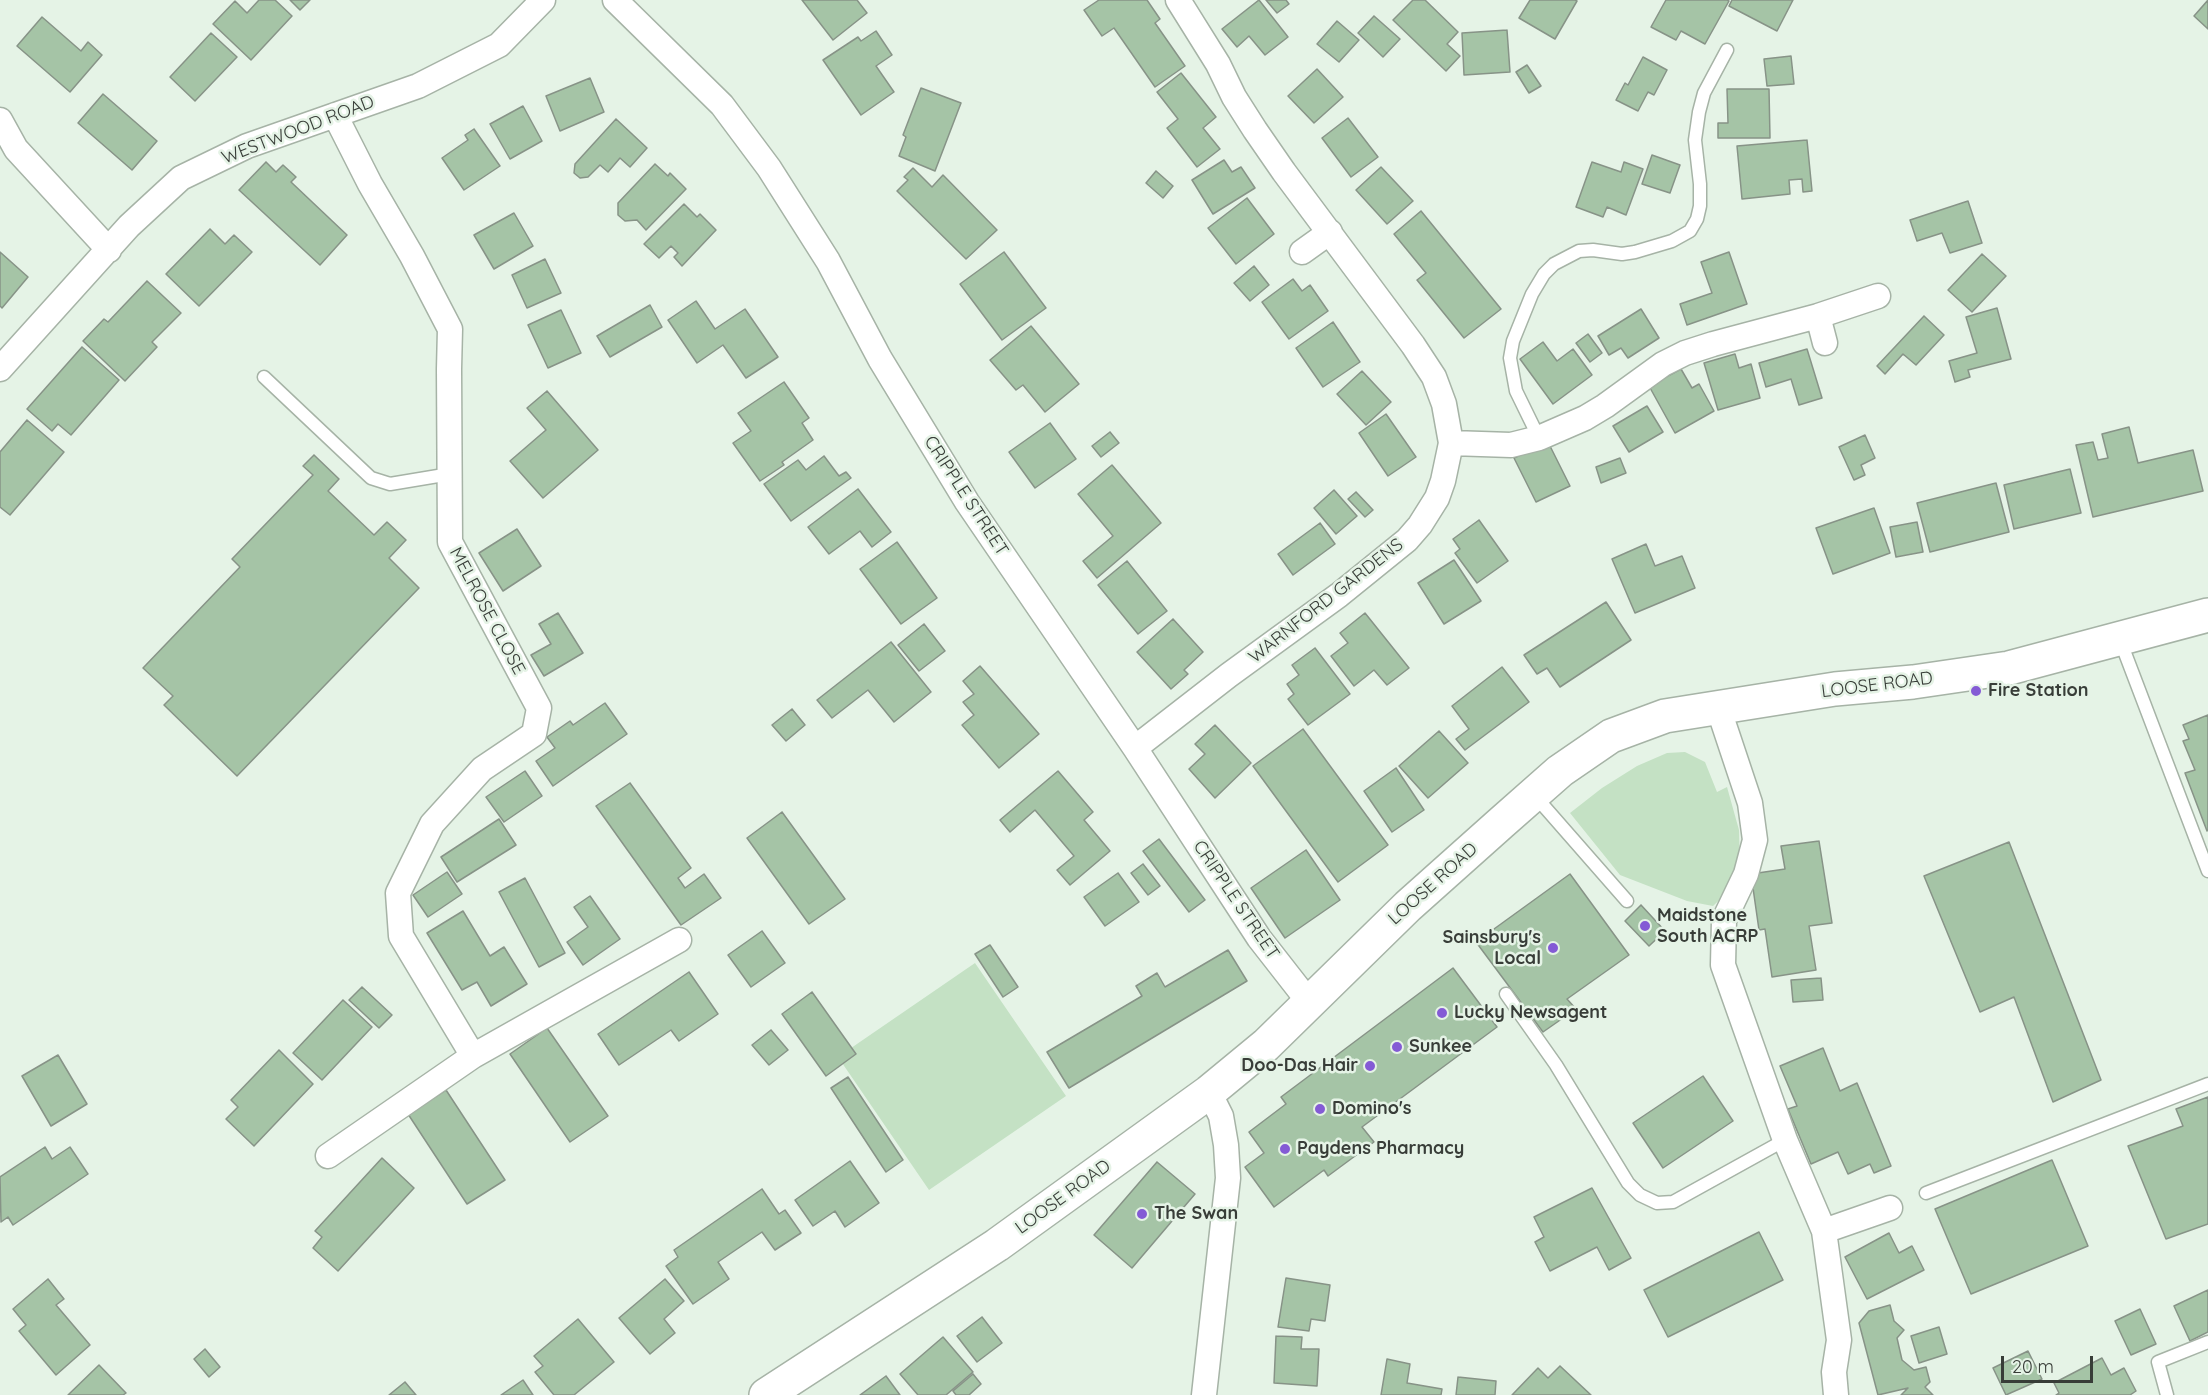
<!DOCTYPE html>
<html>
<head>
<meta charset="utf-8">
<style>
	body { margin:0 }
	#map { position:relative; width:2208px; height:1395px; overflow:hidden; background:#e5f3e6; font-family:Quicksand,sans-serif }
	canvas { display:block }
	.scale { position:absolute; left:2001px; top:1356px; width:92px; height:27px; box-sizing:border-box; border:3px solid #383d38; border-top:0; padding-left:8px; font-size:18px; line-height:21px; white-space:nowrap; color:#383d38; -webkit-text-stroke:4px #e5f3e6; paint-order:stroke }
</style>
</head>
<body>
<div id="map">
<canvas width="2208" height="1395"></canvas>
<div class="scale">20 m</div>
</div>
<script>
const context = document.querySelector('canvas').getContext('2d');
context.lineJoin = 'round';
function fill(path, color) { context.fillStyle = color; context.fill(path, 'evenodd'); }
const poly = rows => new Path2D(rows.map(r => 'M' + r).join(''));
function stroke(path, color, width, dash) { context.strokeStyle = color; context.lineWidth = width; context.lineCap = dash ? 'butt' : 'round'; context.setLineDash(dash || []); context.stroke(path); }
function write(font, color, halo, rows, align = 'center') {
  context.font = font + ' Quicksand,sans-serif'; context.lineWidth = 5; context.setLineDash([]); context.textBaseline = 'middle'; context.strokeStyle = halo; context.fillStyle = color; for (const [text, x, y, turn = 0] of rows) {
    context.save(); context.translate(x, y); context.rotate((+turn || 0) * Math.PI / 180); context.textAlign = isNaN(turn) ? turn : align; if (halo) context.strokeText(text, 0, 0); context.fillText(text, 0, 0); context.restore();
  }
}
fill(poly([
	[1685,752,1705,762,1717,792,1727,787,1739,830,1740,868,1731,889,1713,906,1687,901,1620,875,1570,813,1602,788,1637,766,1667,753],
	[975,963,1066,1096,929,1190,838,1057]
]), '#c4e1c4');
const building = poly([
	[259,0,275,0,292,16,251,60,213,24,235,1,247,13,259,0],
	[290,0,310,0,300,10,290,0],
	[802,0,857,0,867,13,833,40,802,0],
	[1099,0,1147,0,1160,19,1155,23,1185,66,1155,87,1114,28,1102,36,1084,10,1099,0],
	[1259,0,1288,37,1265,55,1249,36,1237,47,1222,29,1259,0],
	[1266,0,1286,0,1289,4,1277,13,1266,0],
	[1413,0,1425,0,1458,32,1447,44,1460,56,1446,71,1393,20,1413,0],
	[1530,0,1575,0,1577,1,1555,39,1519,18,1530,0],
	[1666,0,1727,0,1729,1,1705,44,1681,31,1676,40,1651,27,1666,0],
	[1732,0,1793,0,1777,31,1729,6,1732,0],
	[2208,0,2208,29,2194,16,2208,0],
	[1374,16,1400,39,1383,57,1358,33,1374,16],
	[42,17,81,51,88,42,102,55,70,92,17,46,42,17],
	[1337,21,1359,40,1339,62,1317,44,1337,21],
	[1507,30,1510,72,1464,75,1462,33,1507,30],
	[876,31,892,55,876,66,894,92,861,115,823,60,858,37,861,41,876,31],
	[211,33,237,57,195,101,170,77,211,33],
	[1791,56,1794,84,1767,86,1764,59,1791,56],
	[1643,57,1667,70,1654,95,1648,92,1638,111,1616,100,1625,83,1628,85,1643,57],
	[1527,65,1541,86,1529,93,1516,72,1527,65],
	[1317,69,1343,97,1314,123,1288,96,1317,69],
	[1181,73,1216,117,1203,128,1220,149,1197,167,1167,128,1178,119,1157,92,1181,73],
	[590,78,604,112,560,131,546,96,590,78],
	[921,88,961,103,935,171,899,156,906,137,903,135,921,88],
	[1727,89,1769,89,1770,138,1718,138,1718,123,1728,123,1727,89],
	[103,94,157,141,132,170,78,123,103,94],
	[523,106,542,141,510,159,490,124,523,106],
	[1348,118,1378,157,1351,177,1322,138,1348,118],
	[616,119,647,148,630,167,620,158,608,172,600,165,588,177,580,178,574,173,575,164,616,119],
	[474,129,500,166,464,190,442,158,468,140,465,135,474,129],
	[1807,140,1812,191,1803,192,1802,179,1789,180,1790,194,1742,199,1737,146,1807,140],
	[1652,155,1680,165,1670,193,1642,184,1652,155],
	[1224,160,1232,172,1241,167,1255,188,1213,214,1192,180,1224,160],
	[266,162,276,172,283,165,296,177,291,182,347,235,320,265,239,190,266,162],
	[1592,162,1621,172,1624,162,1643,169,1626,215,1607,207,1603,217,1576,207,1592,162],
	[655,164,668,176,670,173,686,189,646,230,637,220,625,221,618,215,618,203,655,164],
	[1381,167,1413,201,1387,224,1356,190,1381,167],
	[913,168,932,187,943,175,997,230,966,259,897,191,908,180,904,177,913,168],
	[1156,171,1173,186,1163,198,1146,183,1156,171],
	[1247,198,1274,234,1236,264,1208,228,1247,198],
	[1968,201,1982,243,1950,253,1942,233,1917,241,1910,220,1968,201],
	[684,204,697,217,700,214,716,230,682,266,674,257,678,253,671,246,659,258,644,244,684,204],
	[1421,211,1501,309,1464,338,1417,280,1426,273,1394,234,1421,211],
	[514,213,533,246,494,269,474,235,514,213],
	[210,229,225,244,234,235,252,252,199,306,166,274,210,229],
	[0,252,28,277,2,308,0,306,0,252],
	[1004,252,1046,308,1002,340,960,284,1004,252],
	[1729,252,1747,304,1687,325,1680,304,1712,293,1701,262,1729,252],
	[1982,254,2006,276,1972,312,1948,290,1982,254],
	[545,259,561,293,527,308,512,275,545,259],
	[1254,266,1269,285,1250,301,1234,283,1254,266],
	[1293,279,1302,291,1310,285,1328,311,1289,339,1262,302,1293,279],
	[147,281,181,313,152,342,157,347,125,381,83,341,104,319,108,322,147,281],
	[696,301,715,329,745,309,778,357,746,378,723,345,697,363,668,320,696,301],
	[650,305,662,327,610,357,597,336,650,305],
	[1997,308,2011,359,1968,370,1970,377,1955,382,1949,361,1977,353,1966,317,1997,308],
	[1641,309,1659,338,1628,358,1621,348,1609,355,1598,336,1641,309],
	[561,310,581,353,548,368,528,325,561,310],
	[1924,316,1944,335,1916,365,1903,354,1885,374,1877,366,1924,316],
	[1333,322,1360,362,1323,387,1296,348,1333,322],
	[1031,326,1079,384,1045,412,1023,385,1016,390,990,360,1031,326],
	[1588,334,1602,353,1590,362,1576,343,1588,334],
	[1543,342,1557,361,1573,349,1592,375,1553,404,1520,359,1543,342],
	[82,347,119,380,71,435,58,424,52,431,27,409,82,347],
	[1807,349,1822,398,1799,405,1791,379,1766,387,1759,363,1807,349],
	[1735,354,1739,368,1751,364,1760,398,1718,410,1704,363,1735,354],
	[1681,369,1692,388,1699,384,1714,411,1675,433,1649,386,1681,369],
	[1362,371,1391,402,1366,425,1337,394,1362,371],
	[784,382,809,418,802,423,813,440,782,462,784,465,760,481,733,443,751,431,738,413,784,382],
	[547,391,598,450,543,498,510,461,546,430,527,408,547,391],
	[1647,406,1663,432,1629,452,1613,426,1647,406],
	[1386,414,1416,457,1388,476,1359,433,1386,414],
	[27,420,64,452,10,515,0,507,0,452,27,420],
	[1050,423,1076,459,1035,488,1009,452,1050,423],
	[2129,427,2138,463,2193,450,2203,491,2093,517,2076,445,2093,442,2098,460,2108,458,2102,434,2129,427],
	[1110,432,1119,443,1101,457,1092,446,1110,432],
	[1865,435,1875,458,1861,465,1865,475,1854,480,1839,447,1865,435],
	[1548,442,1570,486,1536,502,1514,458,1548,442],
	[314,455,339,479,328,491,374,535,387,522,406,540,389,558,419,588,237,776,164,705,173,696,143,668,240,567,232,559,313,475,303,466,314,455],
	[824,456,839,476,846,472,851,478,791,521,764,484,798,460,806,470,824,456],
	[1620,458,1626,473,1601,483,1596,467,1620,458],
	[1112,465,1161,523,1097,578,1083,561,1113,536,1078,494,1112,465],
	[2070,469,2081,513,2014,529,2004,485,2070,469],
	[1996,483,2009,532,1930,552,1917,503,1996,483],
	[858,489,891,532,872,547,860,531,829,554,808,527,858,489],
	[1334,490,1357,516,1336,534,1314,508,1334,490],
	[1356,492,1373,510,1365,517,1348,499,1356,492],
	[1874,508,1890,553,1833,574,1816,528,1874,508],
	[1479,520,1508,561,1477,583,1455,553,1460,549,1453,539,1479,520],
	[1917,522,1923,552,1896,557,1890,527,1917,522],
	[1320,523,1335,544,1293,575,1278,554,1320,523],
	[517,529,541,566,503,591,479,553,517,529],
	[897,542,937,598,901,624,860,569,897,542],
	[1646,544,1655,566,1682,556,1695,588,1635,613,1612,559,1646,544],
	[1454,560,1481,601,1444,624,1418,583,1454,560],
	[1127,561,1167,611,1138,634,1098,585,1127,561],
	[1606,602,1631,640,1560,687,1547,668,1537,674,1524,655,1606,602],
	[558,613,583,653,544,676,531,655,551,644,539,624,558,613],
	[1365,613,1409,668,1387,685,1374,670,1354,686,1331,656,1348,643,1340,633,1365,613],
	[1173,619,1203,652,1184,670,1188,674,1171,689,1137,652,1173,619],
	[924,624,945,651,919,671,898,645,924,624],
	[891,642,931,692,894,722,868,690,832,718,817,700,891,642],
	[1315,648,1350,694,1308,725,1288,699,1294,694,1287,684,1299,675,1292,665,1315,648],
	[980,666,1039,734,999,768,962,725,974,715,963,702,974,694,963,681,980,666],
	[1502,667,1529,702,1465,750,1456,739,1469,729,1452,706,1502,667],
	[605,703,627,734,553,786,536,761,555,748,547,737,570,721,573,725,605,703],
	[792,709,805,725,786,741,772,725,792,709],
	[2208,715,2208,830,2207,831,2185,773,2195,770,2183,741,2189,739,2183,725,2208,715],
	[1215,725,1251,763,1215,798,1189,769,1205,754,1195,744,1215,725],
	[1303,729,1388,845,1338,882,1253,766,1303,729],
	[1439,731,1468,763,1428,798,1399,766,1439,731],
	[1396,768,1424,810,1392,832,1364,791,1396,768],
	[525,771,542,796,504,822,486,797,525,771],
	[1058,771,1093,812,1084,820,1110,851,1070,885,1057,870,1074,856,1035,810,1010,832,1000,820,1058,771],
	[630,783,691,868,678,878,685,888,704,874,721,898,681,925,596,806,630,783],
	[782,812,845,899,809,924,747,838,782,812],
	[499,819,516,845,457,882,441,857,499,819],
	[1159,839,1205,900,1189,912,1143,851,1159,839],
	[1819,841,1832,923,1809,926,1816,970,1772,977,1765,929,1759,930,1751,874,1785,869,1781,846,1819,841],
	[2009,842,2101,1080,2053,1102,2014,997,1980,1012,1924,876,2009,842],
	[1306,850,1340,900,1285,938,1251,888,1306,850],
	[1143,864,1160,886,1148,895,1131,873,1143,864],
	[447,872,462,894,428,917,413,895,447,872],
	[1118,873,1139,902,1105,926,1084,897,1118,873],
	[1570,874,1629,955,1567,999,1576,1009,1543,1032,1476,942,1570,874],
	[525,878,565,953,539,967,499,892,525,878],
	[590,896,620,939,583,965,567,942,588,927,574,907,590,896],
	[1641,905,1665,931,1649,946,1625,921,1641,905],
	[463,911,490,956,504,947,527,984,491,1006,477,982,462,990,427,933,463,911],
	[762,931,785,963,751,987,728,955,762,931],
	[990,945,1018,987,1003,997,975,954,990,945],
	[1228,950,1247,981,1069,1088,1047,1052,1142,996,1136,986,1157,973,1165,987,1228,950],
	[1453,968,1497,1027,1362,1127,1374,1142,1328,1176,1324,1170,1274,1207,1245,1167,1264,1153,1249,1132,1286,1104,1281,1097,1453,968],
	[689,972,718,1014,679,1041,671,1030,619,1065,598,1034,689,972],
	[1821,978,1823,1000,1793,1002,1791,980,1821,978],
	[362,987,392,1015,379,1028,349,1000,362,987],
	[812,992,856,1054,826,1076,782,1014,812,992],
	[343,1000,372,1027,322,1080,293,1053,343,1000],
	[547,1028,608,1116,570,1142,510,1054,547,1028],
	[771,1030,788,1050,769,1065,752,1045,771,1030],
	[1823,1048,1840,1091,1857,1083,1891,1166,1874,1173,1870,1164,1848,1174,1838,1152,1811,1164,1788,1109,1797,1106,1780,1066,1823,1048],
	[279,1050,313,1084,254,1146,226,1119,238,1107,231,1100,279,1050],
	[58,1055,87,1104,51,1126,22,1076,58,1055],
	[1703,1076,1733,1121,1663,1168,1633,1123,1703,1076],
	[848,1077,903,1160,886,1172,831,1088,848,1077],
	[446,1090,505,1180,467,1204,408,1114,446,1090],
	[2208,1097,2208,1224,2166,1239,2128,1146,2183,1126,2176,1109,2208,1097],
	[45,1147,52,1159,70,1147,88,1174,13,1225,8,1217,1,1222,0,1177,45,1147],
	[382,1158,414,1188,338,1271,313,1248,322,1237,315,1231,382,1158],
	[2052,1160,2088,1246,1971,1294,1935,1209,2052,1160],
	[850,1161,879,1203,845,1227,835,1211,813,1226,795,1200,850,1161],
	[1157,1162,1195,1194,1132,1268,1094,1235,1157,1162],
	[1592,1188,1631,1258,1609,1270,1597,1247,1550,1271,1535,1242,1544,1237,1534,1217,1592,1188],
	[762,1189,779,1214,785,1210,801,1233,775,1250,762,1232,718,1262,729,1279,693,1304,666,1266,678,1257,674,1250,762,1189],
	[1759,1232,1783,1280,1668,1337,1644,1290,1759,1232],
	[1889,1233,1899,1253,1912,1246,1924,1270,1867,1299,1845,1257,1889,1233],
	[1286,1278,1330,1285,1325,1321,1311,1319,1309,1331,1278,1327,1286,1278],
	[48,1279,64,1299,56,1305,90,1345,56,1375,19,1331,26,1325,13,1309,48,1279],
	[665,1279,684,1301,664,1319,675,1333,650,1354,619,1318,665,1279],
	[2208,1290,2208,1332,2190,1341,2174,1306,2208,1290],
	[1890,1305,1894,1321,1904,1330,1897,1338,1902,1360,1914,1370,1926,1367,1930,1382,1925,1387,1933,1395,1901,1395,1908,1388,1878,1395,1859,1323,1869,1311,1890,1305],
	[2140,1309,2156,1344,2131,1355,2115,1321,2140,1309],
	[982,1317,1002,1343,977,1362,957,1336,982,1317],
	[578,1319,614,1362,574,1395,554,1395,535,1372,543,1366,534,1356,578,1319],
	[1939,1327,1947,1354,1919,1363,1911,1336,1939,1327],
	[1276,1336,1302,1337,1301,1349,1319,1349,1317,1386,1274,1383,1276,1336],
	[943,1337,973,1372,946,1395,918,1395,900,1374,943,1337],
	[205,1349,220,1367,209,1377,194,1359,205,1349],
	[2028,1351,2042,1379,2006,1395,1993,1368,2028,1351],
	[2102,1358,2111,1375,2124,1368,2136,1391,2130,1395,2056,1395,2059,1393,2054,1383,2102,1358],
	[1387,1359,1410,1364,1407,1383,1442,1389,1441,1395,1381,1395,1387,1359],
	[99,1365,126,1393,123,1395,68,1395,99,1365],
	[1560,1366,1591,1395,1512,1395,1538,1368,1548,1378,1560,1366],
	[973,1374,981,1384,969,1395,956,1395,953,1391,973,1374],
	[886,1376,900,1395,860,1395,886,1376],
	[1458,1377,1496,1381,1495,1395,1456,1395,1458,1377],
	[523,1380,533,1395,501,1395,523,1380],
	[405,1382,416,1395,389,1395,405,1382]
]);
fill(building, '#a5c4a6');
stroke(building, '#879387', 1.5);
const lane = poly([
	[264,377,371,478,390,484,450,474],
	[1539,438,1516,391,1510,358,1513,341,1532,294,1544,274,1554,264,1579,251,1593,250,1622,254,1635,252,1672,241,1690,231,1697,219,1700,206,1700,184,1695,140,1699,112,1704,93,1727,50],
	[2120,640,2208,871],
	[1535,796,1627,901],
	[1506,994,1556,1065,1628,1183,1640,1195,1657,1203,1673,1202,1785,1140],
	[1926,1193,2208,1084],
	[2167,1395,2158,1362,2208,1342]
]);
const street = poly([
	[615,0,722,105,769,168,828,261,880,359,967,502,1135,748,1259,938,1309,1002],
	[335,115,370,184,412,256,450,329,449,369,450,542,539,708,534,734,482,769,432,824,398,893,401,936,473,1056],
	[0,120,16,149,109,250],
	[1302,252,1330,232],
	[1818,316,1825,343],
	[0,369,129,226,181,178,247,146,418,86,499,45,543,0],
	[1451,443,1511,445,1539,438,1585,418,1605,406,1663,364,1685,353,1713,344,1818,316,1878,296],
	[1718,707,1750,803,1755,840,1746,874,1724,920,1723,965,1785,1140,1824,1231,1839,1340,1834,1372,1836,1395],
	[1135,748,1229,675,1339,595,1407,540,1420,525,1437,498,1443,481,1451,443,1444,404,1434,377,1413,345,1284,172,1255,130,1234,97,1218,64,1178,0],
	[328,1156,473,1056,679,940],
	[1824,1231,1890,1208],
	[1204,1395,1228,1178,1226,1145,1221,1116,1209,1092]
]);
const highway = poly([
	[766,1395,997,1245,1209,1092,1266,1045,1408,906,1501,823,1560,771,1611,736,1665,716,1835,689,1913,682,2009,668,2208,615]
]);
stroke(lane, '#a6b3a6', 15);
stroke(street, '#a6b3a6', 27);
stroke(highway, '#a6b3a6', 36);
stroke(lane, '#fff', 12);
stroke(street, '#fff', 24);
stroke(highway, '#fff', 33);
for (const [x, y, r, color] of [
	[1976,691,6,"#845bd5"],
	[1645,926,6,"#845bd5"],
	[1553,948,6,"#845bd5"],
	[1442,1013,6,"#845bd5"],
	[1397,1047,6,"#845bd5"],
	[1370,1066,6,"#845bd5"],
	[1320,1109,6,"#845bd5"],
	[1285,1149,6,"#845bd5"],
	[1142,1214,6,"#845bd5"]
]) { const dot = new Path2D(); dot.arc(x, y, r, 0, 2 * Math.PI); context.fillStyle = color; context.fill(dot); stroke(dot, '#e5f3e6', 2); }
write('18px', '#383d38', '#e5f3e6', [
	["WESTWOOD ROAD",298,130,-21],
	["CRIPPLE STREET",966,496,57],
	["WARNFORD GARDENS",1326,601,-38],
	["MELROSE CLOSE",487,611,62],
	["LOOSE ROAD",1877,685,-7],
	["LOOSE ROAD",1433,884,-42],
	["CRIPPLE STREET",1236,900,56],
	["LOOSE ROAD",1063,1197,-36]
]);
write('bold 18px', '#383d38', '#e5f3e6', [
	["Fire Station",1988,691],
	["Maidstone",1657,916],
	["South ACRP",1657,937],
	["Sainsbury's",1541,938,"right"],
	["Local",1541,959,"right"],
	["Lucky Newsagent",1454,1013],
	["Sunkee",1409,1047],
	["Doo-Das Hair",1358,1066,"right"],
	["Domino's",1332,1109],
	["Paydens Pharmacy",1297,1149],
	["The Swan",1154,1214]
], 'left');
</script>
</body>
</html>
